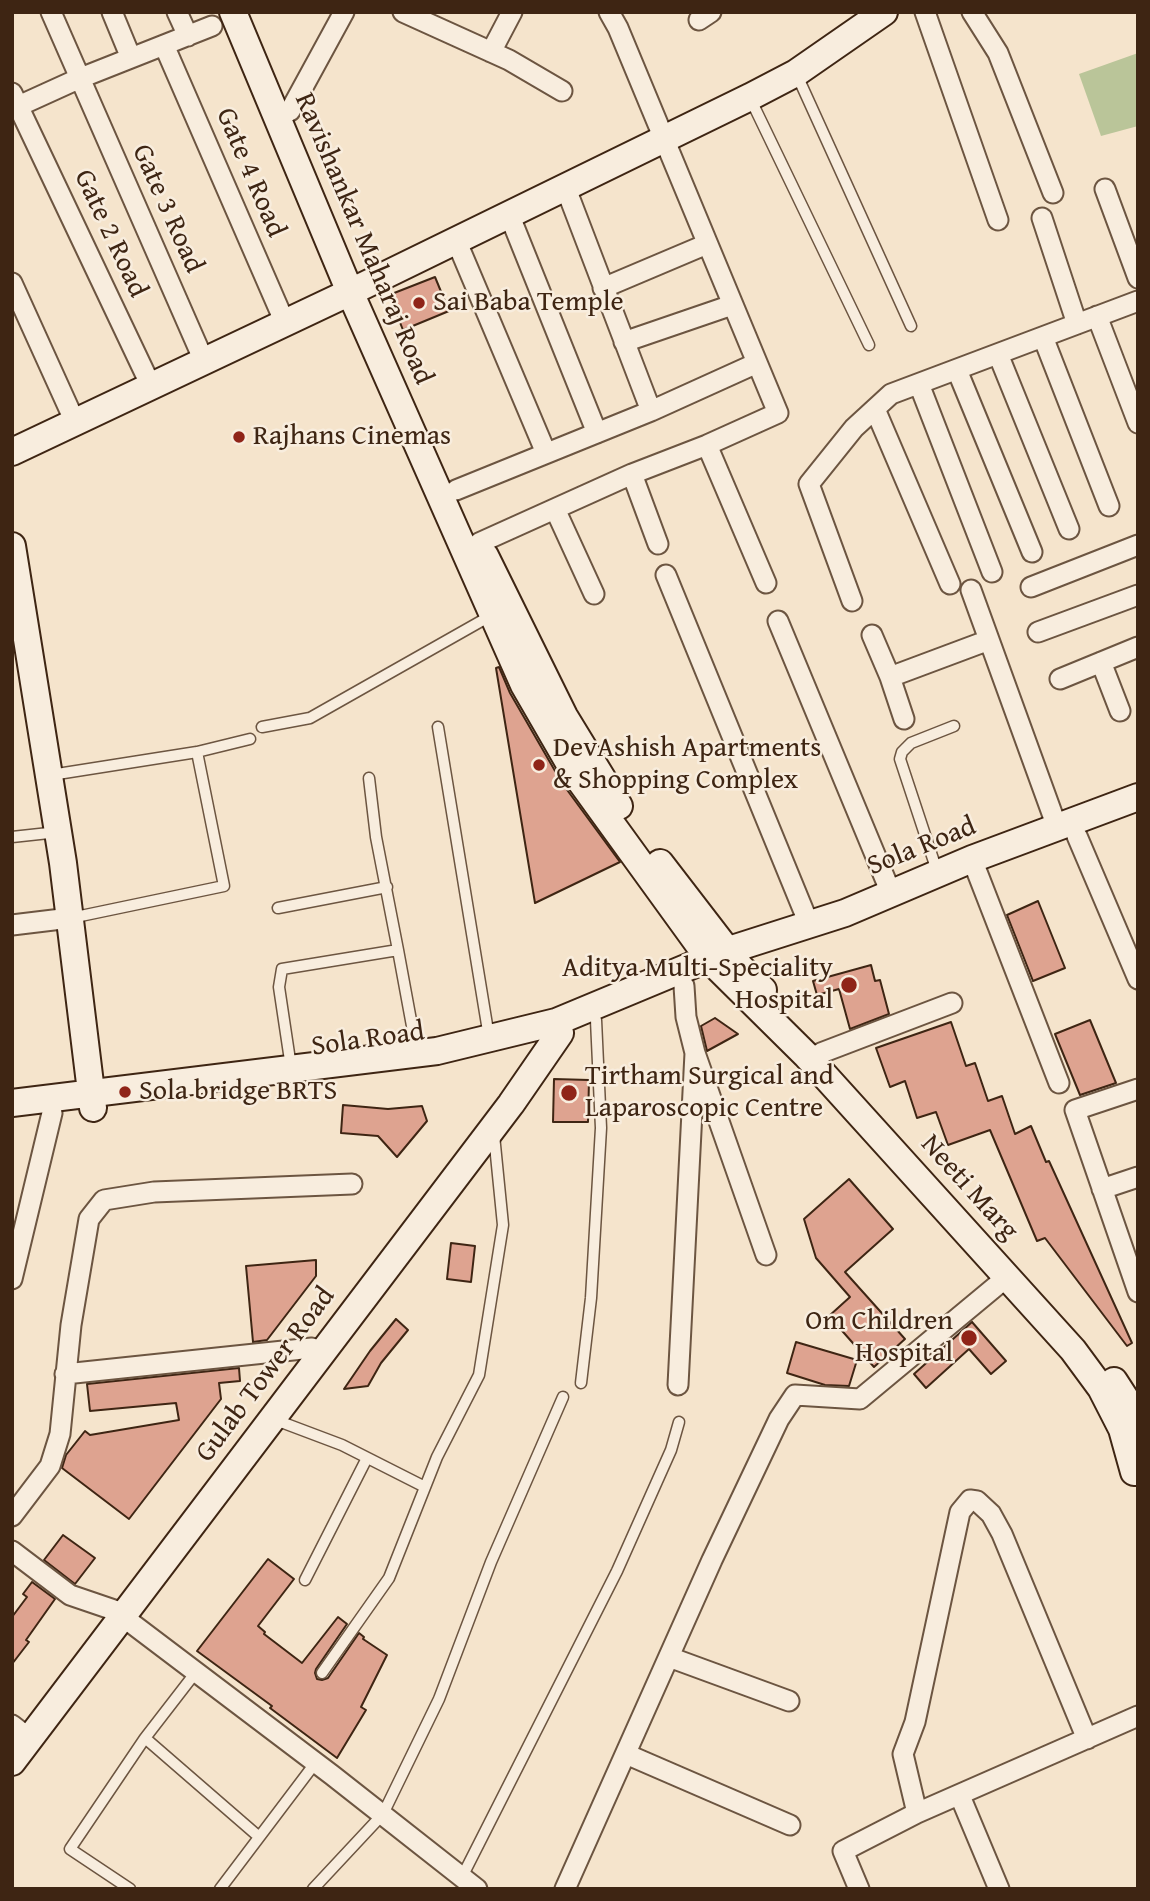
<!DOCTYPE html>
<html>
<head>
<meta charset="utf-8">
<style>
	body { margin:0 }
	#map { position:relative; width:1150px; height:1901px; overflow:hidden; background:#f5e4cc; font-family:"Gentium Book Plus",serif }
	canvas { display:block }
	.frame { position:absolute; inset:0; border:14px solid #3e2513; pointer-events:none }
</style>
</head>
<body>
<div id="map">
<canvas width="1150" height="1901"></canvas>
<div class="frame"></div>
</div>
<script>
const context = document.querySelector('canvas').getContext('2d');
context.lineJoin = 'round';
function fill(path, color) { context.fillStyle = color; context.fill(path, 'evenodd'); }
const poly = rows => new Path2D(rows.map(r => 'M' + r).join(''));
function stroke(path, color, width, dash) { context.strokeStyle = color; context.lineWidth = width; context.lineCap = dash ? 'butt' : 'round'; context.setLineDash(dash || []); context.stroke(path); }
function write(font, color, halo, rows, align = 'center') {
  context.font = font + ' "Gentium Book Plus",serif'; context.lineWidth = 5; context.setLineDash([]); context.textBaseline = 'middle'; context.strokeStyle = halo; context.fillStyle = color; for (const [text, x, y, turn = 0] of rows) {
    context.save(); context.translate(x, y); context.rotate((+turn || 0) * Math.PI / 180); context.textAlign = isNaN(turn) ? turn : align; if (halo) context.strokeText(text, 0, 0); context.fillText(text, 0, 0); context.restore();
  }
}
fill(poly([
	[1138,53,1138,126,1101,136,1079,74]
]), '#bac599');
const building = poly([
	[435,277,449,311,403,330,389,295,435,277],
	[499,667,510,693,562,783,620,862,535,903,496,668,499,667],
	[1038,901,1065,968,1033,981,1007,915,1038,901],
	[871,965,875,981,880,980,889,1014,850,1029,839,989,817,995,813,981,871,965],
	[715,1018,738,1034,707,1051,701,1026,715,1018],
	[1090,1020,1116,1083,1080,1095,1055,1034,1090,1020],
	[951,1022,966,1066,975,1063,988,1101,1002,1096,1015,1134,1031,1126,1046,1162,1049,1161,1132,1343,1127,1346,1045,1238,1037,1241,990,1130,948,1145,936,1112,917,1118,905,1081,890,1087,876,1048,951,1022],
	[554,1079,589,1080,588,1122,553,1122,554,1079],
	[343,1105,388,1109,422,1106,427,1121,397,1157,378,1136,341,1133,343,1105],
	[849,1179,893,1229,845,1272,905,1339,874,1367,829,1316,850,1297,816,1258,804,1219,849,1179],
	[451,1243,475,1246,471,1282,447,1279,451,1243],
	[316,1260,316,1276,267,1340,253,1342,246,1266,316,1260],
	[396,1319,408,1330,381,1363,368,1386,344,1389,370,1351,396,1319],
	[972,1322,1006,1361,991,1374,969,1349,926,1388,914,1374,972,1322],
	[796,1342,857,1360,849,1386,825,1385,787,1373,796,1342],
	[239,1368,240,1381,219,1383,221,1399,129,1519,62,1468,66,1455,85,1431,90,1435,179,1420,176,1403,90,1411,87,1384,239,1368],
	[63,1535,95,1558,75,1584,44,1560,63,1535],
	[268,1559,294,1579,258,1626,265,1632,264,1634,302,1663,338,1617,347,1624,316,1669,315,1673,317,1679,322,1680,328,1678,359,1633,364,1637,363,1639,387,1655,361,1707,366,1710,337,1758,270,1708,272,1706,197,1651,268,1559],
	[32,1582,55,1599,26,1640,29,1642,12,1664,12,1617,27,1597,23,1594,32,1582]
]);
fill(building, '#dea390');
stroke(building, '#3e2513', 2);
const lane = poly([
	[796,73,911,326],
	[750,98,869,345],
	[262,727,310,718,492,615],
	[438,727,489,1037],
	[51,775,197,752,250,739],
	[369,778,376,837,398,950],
	[12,837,58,832],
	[937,871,900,759,902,752,911,743,954,726],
	[278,908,387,887],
	[71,918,224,886,197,752],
	[291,1067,279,987,282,969,398,950,417,1053],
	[581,1383,591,1298,601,1128,596,1020],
	[273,1419,342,1445,425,1487],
	[305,1580,367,1458],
	[322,1673,389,1578,437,1457,479,1375,503,1225,494,1135],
	[145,1738,258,1836],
	[462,1877,617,1571,671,1450,679,1422],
	[130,1889,70,1849,145,1738,196,1672],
	[220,1889,316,1762],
	[313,1889,383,1814,439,1699,491,1562,563,1397]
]);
const street = poly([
	[51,12,204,361],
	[112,12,131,58],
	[177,12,188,36],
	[403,12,509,60,562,91],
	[609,12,618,28,778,413,707,445,632,474],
	[925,12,998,220],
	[972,12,998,53,1053,193],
	[699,20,711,12],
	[164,45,285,323],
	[491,52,512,12],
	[12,93,151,386],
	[12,109,78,79,212,26],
	[290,111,344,12],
	[565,186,651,411],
	[1105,189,1138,278],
	[509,214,597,433],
	[1042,218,1077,324],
	[456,240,546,453],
	[12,283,75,422],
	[603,288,707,244],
	[1097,316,1138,423],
	[1043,337,1109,506],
	[624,342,732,305],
	[998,354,1069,529],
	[957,370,1032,552],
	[919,384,992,572],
	[875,409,950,584],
	[707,445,766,583],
	[456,490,651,411,757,363],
	[555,509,594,594],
	[479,543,632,474,658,544],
	[666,575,809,924],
	[1031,587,1138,545],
	[971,590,1057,827],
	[852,601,809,484,854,428,891,394,1138,301],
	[778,621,891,893],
	[1038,632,1138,595],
	[872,635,890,677],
	[1101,662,1120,711],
	[1060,679,1138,647],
	[904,719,890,677,989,640],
	[1077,836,1138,979],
	[977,872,1059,1083],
	[12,925,70,918],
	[684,986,686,1017,695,1053,766,1255],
	[821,1053,952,1003],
	[1138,1089,1075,1110,1138,1292],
	[1102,1189,1138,1177],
	[12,1279,52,1113],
	[65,1374,312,1348],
	[678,1385,695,1053],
	[12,1516,50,1466,60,1434,71,1325,89,1219,104,1200,154,1192,352,1184],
	[12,1551,70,1595,114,1610,332,1775,477,1889],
	[669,1657,789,1701],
	[12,1725,21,1732],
	[626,1754,790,1825],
	[960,1796,999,1889],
	[917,1813,903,1754,915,1722,960,1512,970,1500,977,1501,991,1514,1002,1534,1087,1739],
	[565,1889,712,1560,779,1419,795,1395,860,1399,1007,1277],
	[859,1889,843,1851,917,1813,1138,1716]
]);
const secondary = poly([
	[233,12,350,292,524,685,576,775,710,960,806,1055,1073,1350,1101,1388,1122,1429,1134,1472],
	[12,452,365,285,750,97,796,73,884,12],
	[12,546,63,863,93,1108],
	[485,556,564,716,619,806],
	[660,863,740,967,763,990],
	[12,1103,437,1051,556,1022,729,950,845,913,972,859,1138,797],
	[1114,1381,1138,1418],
	[12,1762,511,1104,560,1033,556,1022]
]);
stroke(lane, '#6c5541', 13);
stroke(street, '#6c5541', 23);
stroke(secondary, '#3e2513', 30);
stroke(lane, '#f8edde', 10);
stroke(street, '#f8edde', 19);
stroke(secondary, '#f8edde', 26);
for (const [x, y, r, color] of [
	[419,303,7,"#8f2418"],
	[239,437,7,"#8f2418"],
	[539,765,7,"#8f2418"],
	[849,985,9,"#8f2418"],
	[125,1092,7,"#8f2418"],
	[569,1093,9,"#8f2418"],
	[969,1338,9,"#8f2418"]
]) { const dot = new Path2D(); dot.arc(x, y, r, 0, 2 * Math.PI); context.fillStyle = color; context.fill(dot); stroke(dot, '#f8edde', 2.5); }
write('28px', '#3e2513', '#f8edde', [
	["Gate 4 Road",250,173,67],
	["Gate 3 Road",167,209,66],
	["Gate 2 Road",110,234,65],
	["Ravishankar Maharaj Road",363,239,67],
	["Sola Road",922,847,-22],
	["Sola Road",368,1040,-8],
	["Neeti Marg",969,1188,48],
	["Gulab Tower Road",266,1375,-53]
]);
write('28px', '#3e2513', '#f8edde', [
	["Sai Baba Temple",433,303],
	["Rajhans Cinemas",253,437],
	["DevAshish Apartments",553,749],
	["& Shopping Complex",553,781],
	["Aditya Multi-Speciality",833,969,"right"],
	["Hospital",833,1001,"right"],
	["Tirtham Surgical and",585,1077],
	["Laparoscopic Centre",585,1109],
	["Sola bridge BRTS",139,1092],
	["Om Children",953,1322,"right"],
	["Hospital",953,1354,"right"]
], 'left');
</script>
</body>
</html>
